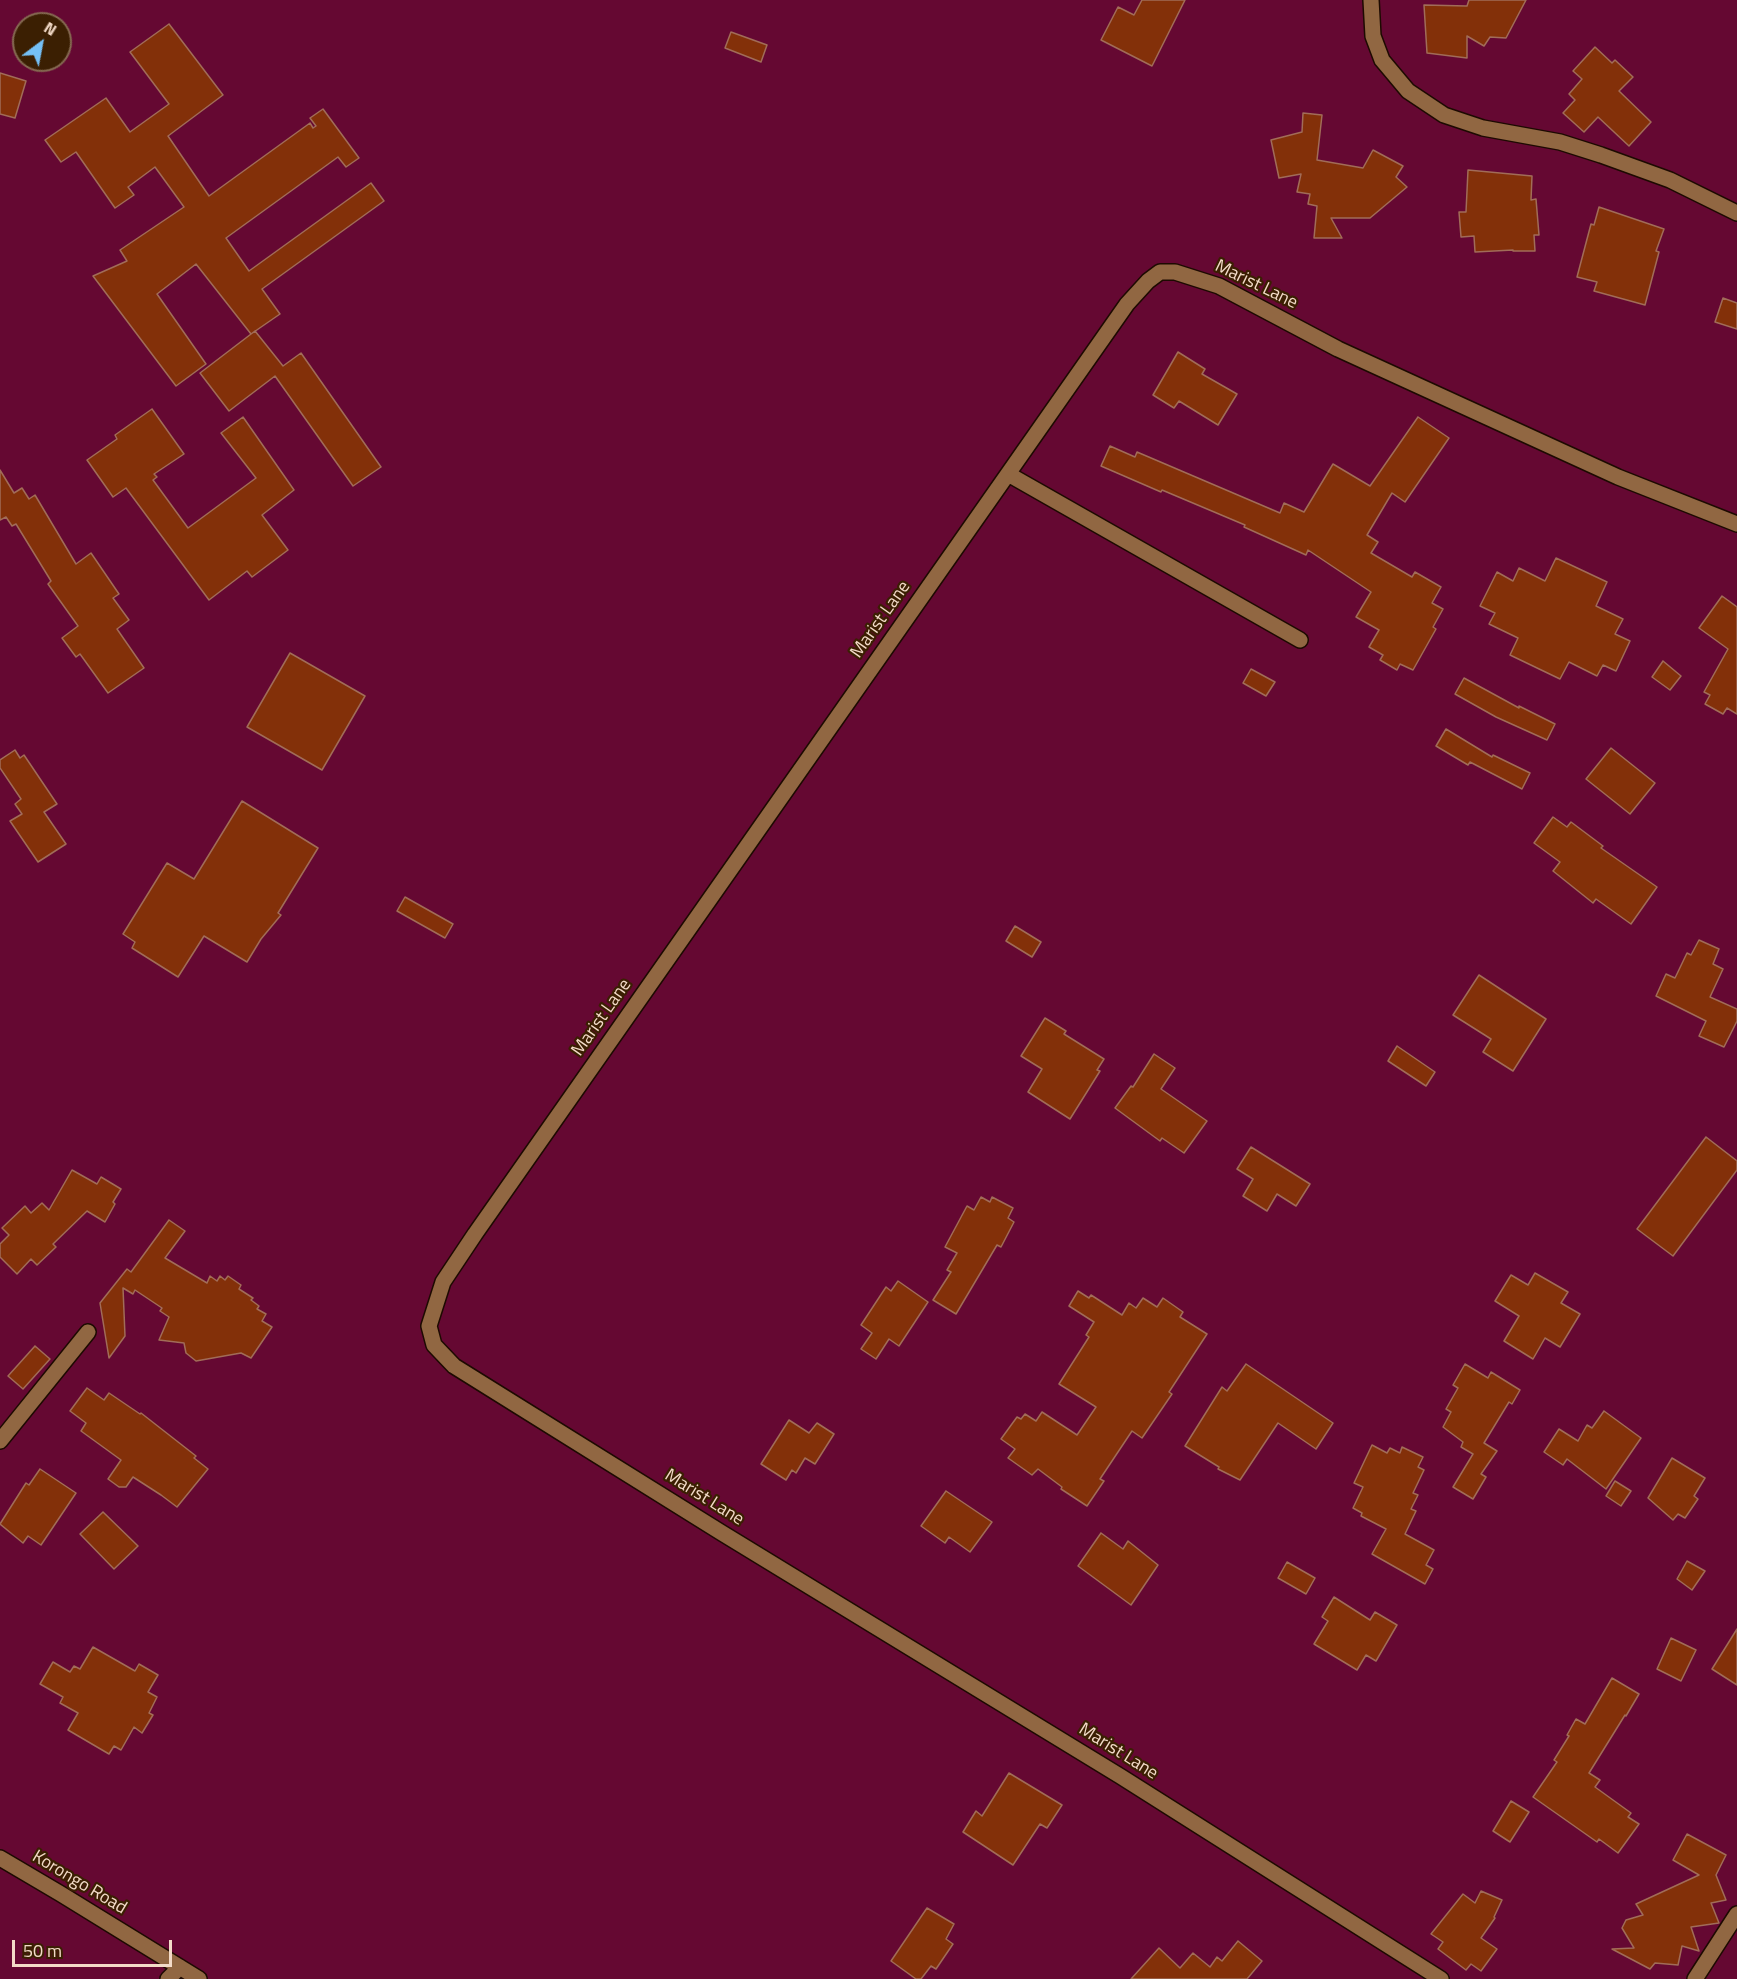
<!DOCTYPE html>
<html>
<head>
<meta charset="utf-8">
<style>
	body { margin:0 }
	#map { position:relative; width:1737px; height:1979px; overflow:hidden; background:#3b1f02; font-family:"Titillium Web",sans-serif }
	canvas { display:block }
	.north { position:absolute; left:12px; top:12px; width:60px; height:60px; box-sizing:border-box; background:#3b1f02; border:2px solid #856a51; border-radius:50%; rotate:32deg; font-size:16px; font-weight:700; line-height:24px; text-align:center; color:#f3dbc8 }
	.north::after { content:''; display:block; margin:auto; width:21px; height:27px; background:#75c0f6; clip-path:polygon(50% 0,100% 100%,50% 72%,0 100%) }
	.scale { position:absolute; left:12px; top:1940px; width:160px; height:27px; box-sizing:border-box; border:3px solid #f3dbc8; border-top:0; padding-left:8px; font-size:18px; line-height:21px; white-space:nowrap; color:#f3dbc8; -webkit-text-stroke:4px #3b1f02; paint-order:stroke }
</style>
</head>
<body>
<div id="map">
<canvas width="1737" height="1979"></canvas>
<div class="north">N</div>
<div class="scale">50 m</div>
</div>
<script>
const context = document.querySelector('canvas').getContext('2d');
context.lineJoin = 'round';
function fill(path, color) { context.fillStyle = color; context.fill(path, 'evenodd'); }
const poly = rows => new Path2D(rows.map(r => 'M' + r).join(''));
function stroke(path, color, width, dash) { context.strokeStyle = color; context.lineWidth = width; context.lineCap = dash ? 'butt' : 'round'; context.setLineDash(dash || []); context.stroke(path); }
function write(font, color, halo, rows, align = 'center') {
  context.font = font + ' "Titillium Web",sans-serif'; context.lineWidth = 4.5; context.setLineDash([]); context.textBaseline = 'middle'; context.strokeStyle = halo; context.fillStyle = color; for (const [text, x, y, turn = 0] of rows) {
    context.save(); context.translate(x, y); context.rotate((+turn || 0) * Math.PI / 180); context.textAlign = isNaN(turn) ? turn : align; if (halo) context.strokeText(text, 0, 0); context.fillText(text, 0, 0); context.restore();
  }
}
fill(poly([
	[0,0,1737,0,1737,1979,0,1979],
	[24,24,60,24,60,60,24,60]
]), '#650832');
const building = poly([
	[1142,0,1185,0,1152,66,1101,40,1118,7,1134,15,1142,0],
	[1469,0,1526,0,1506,38,1490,37,1484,46,1467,36,1467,58,1427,53,1424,5,1467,6,1469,0],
	[169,24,223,95,168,136,209,196,310,123,313,128,316,126,310,118,323,109,359,158,346,167,338,157,226,238,249,271,371,183,384,201,262,289,280,314,251,334,196,264,157,294,206,364,176,386,93,276,127,261,120,250,184,207,155,167,128,187,134,195,115,208,76,152,61,162,45,140,106,98,130,132,169,104,130,52,169,24],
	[731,32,767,45,761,62,725,48,731,32],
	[1595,47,1612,63,1615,60,1633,77,1619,91,1651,122,1629,146,1598,117,1584,132,1563,113,1575,100,1569,94,1582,79,1573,71,1595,47],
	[0,73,26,81,15,118,0,114,0,73],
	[1303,113,1322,115,1317,160,1363,168,1373,150,1403,166,1396,177,1407,187,1370,218,1331,218,1342,238,1314,238,1317,206,1308,204,1310,194,1297,192,1301,174,1279,178,1271,140,1302,132,1303,113],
	[1468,170,1532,176,1531,200,1536,199,1539,235,1534,235,1535,251,1513,251,1513,250,1475,252,1474,236,1461,237,1459,212,1466,212,1468,170],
	[1599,207,1664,229,1656,251,1659,252,1645,305,1594,291,1597,282,1577,277,1591,224,1594,225,1599,207],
	[1723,298,1737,303,1737,329,1715,322,1723,298],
	[255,331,283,366,301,353,381,467,353,486,275,376,229,411,200,373,255,331],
	[1178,352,1205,369,1202,374,1237,394,1218,425,1179,401,1174,408,1153,395,1178,352],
	[152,409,184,454,154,474,157,477,153,480,188,528,256,478,221,433,243,417,294,490,262,515,288,550,252,577,247,571,209,600,126,488,113,497,87,460,117,439,115,435,152,409],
	[1418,417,1449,438,1405,502,1392,493,1367,535,1378,542,1371,553,1412,577,1415,572,1441,587,1432,603,1443,609,1433,627,1436,629,1413,670,1400,664,1397,670,1380,660,1383,655,1369,647,1379,630,1356,617,1371,592,1308,550,1306,555,1244,527,1245,525,1162,490,1161,492,1101,466,1110,446,1135,457,1137,452,1280,513,1284,503,1304,512,1333,464,1370,486,1418,417],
	[0,470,14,493,22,488,29,499,35,495,76,564,91,553,119,594,113,598,129,620,117,629,144,668,108,693,80,654,76,657,62,638,78,626,48,584,51,581,16,524,12,526,6,517,0,520,0,470],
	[1556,558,1607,582,1596,606,1623,619,1615,634,1630,641,1616,671,1603,665,1597,676,1569,662,1560,679,1510,655,1518,638,1489,624,1495,613,1480,606,1497,572,1513,581,1519,568,1545,581,1556,558],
	[1722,596,1737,607,1737,714,1727,708,1723,714,1705,704,1710,695,1704,692,1728,649,1699,628,1722,596],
	[290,653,365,696,322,770,247,727,290,653],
	[1663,661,1681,676,1670,690,1652,677,1663,661],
	[1251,669,1275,682,1266,696,1243,683,1251,669],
	[1464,678,1519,708,1519,706,1555,724,1547,740,1496,717,1455,694,1464,678],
	[1446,729,1492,757,1493,755,1530,773,1522,789,1470,762,1468,765,1436,746,1446,729],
	[1611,748,1655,783,1630,814,1586,779,1611,748],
	[15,750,20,758,24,755,57,804,44,812,66,844,38,862,10,821,22,814,15,804,21,799,0,768,0,760,15,750],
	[242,801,318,848,278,913,281,915,261,939,247,962,204,936,178,977,132,948,135,942,123,934,167,863,194,879,242,801],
	[1553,817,1567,827,1571,822,1603,846,1601,848,1657,887,1631,924,1596,899,1593,903,1553,871,1560,862,1534,843,1553,817],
	[405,897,453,924,445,938,397,911,405,897],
	[1015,926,1041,942,1032,957,1006,941,1015,926],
	[1699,940,1719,949,1713,964,1723,969,1710,997,1737,1009,1737,1021,1724,1047,1699,1036,1706,1021,1656,996,1666,974,1675,978,1687,953,1691,955,1699,940],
	[1479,975,1546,1019,1513,1071,1483,1052,1491,1039,1453,1015,1479,975],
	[1045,1018,1066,1031,1064,1034,1104,1059,1097,1070,1100,1071,1070,1119,1028,1092,1042,1069,1021,1056,1045,1018],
	[1397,1046,1435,1072,1426,1086,1388,1061,1397,1046],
	[1154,1054,1175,1068,1161,1089,1207,1121,1184,1153,1162,1138,1160,1141,1115,1108,1131,1086,1133,1087,1154,1054],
	[1706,1137,1737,1161,1737,1170,1673,1256,1637,1229,1706,1137],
	[1251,1147,1310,1184,1296,1206,1277,1194,1267,1211,1243,1196,1253,1179,1237,1169,1251,1147],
	[72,1170,97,1184,101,1177,121,1189,113,1202,115,1204,105,1222,87,1211,53,1244,56,1247,37,1265,31,1259,17,1274,0,1257,0,1244,9,1235,2,1228,25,1206,31,1213,42,1203,49,1210,72,1170],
	[981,1197,990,1202,992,1197,1013,1208,1008,1218,1014,1222,1001,1247,997,1245,956,1314,933,1300,951,1272,947,1270,957,1253,945,1247,967,1206,974,1210,981,1197],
	[169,1220,185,1231,165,1258,207,1283,210,1276,217,1281,220,1276,225,1280,228,1276,241,1285,239,1289,253,1298,251,1300,259,1306,257,1309,266,1314,262,1321,272,1327,251,1358,241,1353,196,1361,186,1353,184,1343,159,1340,169,1317,160,1311,162,1308,135,1290,133,1294,123,1288,125,1336,109,1358,100,1303,127,1269,131,1272,169,1220],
	[1535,1273,1568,1292,1561,1303,1580,1314,1560,1347,1545,1338,1533,1359,1504,1341,1519,1316,1495,1301,1511,1275,1528,1285,1535,1273],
	[898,1281,928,1302,899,1346,889,1339,876,1359,861,1349,872,1333,861,1325,886,1287,891,1291,898,1281],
	[1078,1291,1089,1298,1091,1295,1122,1315,1129,1303,1136,1308,1143,1298,1157,1307,1163,1298,1183,1312,1180,1317,1207,1334,1169,1392,1172,1394,1142,1438,1132,1431,1100,1479,1104,1481,1087,1506,1061,1489,1062,1487,1038,1469,1032,1475,1008,1458,1015,1449,1001,1439,1017,1417,1021,1419,1025,1414,1036,1421,1042,1412,1077,1435,1096,1407,1059,1384,1089,1337,1086,1335,1094,1322,1069,1306,1078,1291],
	[35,1346,50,1359,23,1389,8,1376,35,1346],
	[1246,1364,1333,1423,1316,1449,1278,1423,1240,1480,1218,1469,1219,1467,1185,1446,1222,1387,1227,1391,1246,1364],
	[1465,1364,1488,1378,1491,1372,1520,1390,1512,1404,1509,1402,1484,1443,1497,1451,1481,1474,1486,1477,1473,1499,1453,1487,1473,1454,1461,1447,1463,1442,1443,1427,1451,1412,1446,1409,1458,1388,1453,1385,1465,1364],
	[87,1388,104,1400,109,1393,140,1414,141,1413,196,1456,194,1458,208,1469,177,1507,161,1495,133,1477,126,1487,119,1487,108,1479,121,1460,81,1431,86,1423,70,1411,87,1388],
	[1604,1411,1641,1438,1606,1489,1567,1459,1563,1465,1544,1452,1559,1429,1578,1441,1587,1425,1592,1428,1604,1411],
	[789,1420,809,1433,817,1423,834,1434,815,1464,805,1458,796,1473,792,1470,786,1480,761,1464,789,1420],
	[1372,1445,1387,1453,1390,1448,1400,1453,1402,1447,1423,1457,1418,1467,1424,1470,1413,1493,1418,1495,1411,1509,1416,1511,1405,1534,1434,1550,1426,1565,1433,1569,1425,1584,1372,1554,1386,1529,1361,1516,1362,1513,1353,1508,1363,1487,1354,1483,1372,1445],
	[1672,1458,1705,1478,1694,1496,1698,1499,1685,1518,1678,1514,1673,1520,1648,1498,1672,1458],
	[40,1469,76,1493,41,1545,28,1536,23,1543,0,1524,26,1483,29,1485,40,1469],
	[1615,1481,1631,1491,1621,1506,1606,1496,1615,1481],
	[946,1491,992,1522,970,1552,949,1537,945,1543,921,1526,946,1491],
	[103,1512,138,1546,114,1569,80,1534,103,1512],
	[1101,1533,1123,1549,1128,1541,1158,1565,1131,1605,1078,1566,1101,1533],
	[1687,1561,1705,1571,1692,1590,1677,1579,1687,1561],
	[1287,1562,1315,1578,1306,1594,1278,1578,1287,1562],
	[1334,1597,1370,1620,1375,1612,1397,1625,1376,1661,1366,1655,1357,1670,1314,1644,1328,1621,1322,1617,1334,1597],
	[1737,1629,1737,1685,1712,1669,1737,1629],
	[1671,1638,1696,1650,1681,1681,1657,1669,1671,1638],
	[93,1647,135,1671,139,1664,158,1675,148,1692,157,1697,149,1713,153,1715,142,1733,134,1727,121,1750,114,1746,109,1754,68,1730,78,1713,60,1703,63,1697,40,1684,53,1662,70,1672,74,1666,80,1669,93,1647],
	[1612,1678,1639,1694,1626,1716,1625,1715,1589,1773,1600,1780,1595,1787,1631,1813,1628,1817,1639,1824,1618,1853,1599,1839,1597,1842,1533,1797,1557,1762,1554,1760,1569,1736,1567,1735,1576,1719,1585,1724,1612,1678],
	[1009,1773,1062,1805,1047,1828,1040,1824,1013,1865,963,1832,976,1811,982,1816,1009,1773],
	[1511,1801,1529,1812,1510,1842,1493,1831,1511,1801],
	[1687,1834,1726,1855,1716,1875,1726,1900,1711,1903,1719,1923,1691,1927,1699,1951,1682,1946,1678,1965,1655,1963,1650,1969,1612,1949,1634,1948,1622,1928,1626,1920,1643,1915,1636,1904,1699,1875,1673,1860,1687,1834],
	[1481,1891,1502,1900,1494,1917,1495,1918,1481,1938,1497,1949,1481,1971,1471,1964,1466,1970,1438,1949,1443,1942,1431,1934,1463,1894,1475,1903,1481,1891],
	[927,1908,954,1924,946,1939,953,1944,936,1969,931,1966,921,1979,916,1979,891,1961,927,1908],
	[1238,1941,1262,1961,1247,1979,1131,1979,1159,1948,1180,1968,1193,1953,1210,1967,1217,1957,1222,1961,1238,1941]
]);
fill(building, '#833009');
stroke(building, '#a16c58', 1.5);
const minor = poly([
	[1371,0,1373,36,1382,60,1408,91,1444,115,1483,128,1560,142,1601,155,1670,180,1737,213],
	[1008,474,1300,640],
	[0,1441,88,1332],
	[0,1858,61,1894,199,1979],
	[168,1979,180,1967],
	[1441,1979,1120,1776,722,1533,454,1366,434,1345,429,1326,443,1282,475,1234,1127,304,1148,281,1160,272,1175,272,1219,286,1338,349,1618,477,1737,524],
	[1695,1979,1737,1914]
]);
stroke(minor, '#1d0a00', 18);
stroke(minor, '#916742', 15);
write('18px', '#f3dbc8', '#3b1f02', [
	["Marist Lane",1256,285,26],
	["Marist Lane",881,620,-55],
	["Marist Lane",602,1018,-55],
	["Marist Lane",704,1498,32],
	["Marist Lane",1118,1752,32],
	["Korongo Road",79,1883,31]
]);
</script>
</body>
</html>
